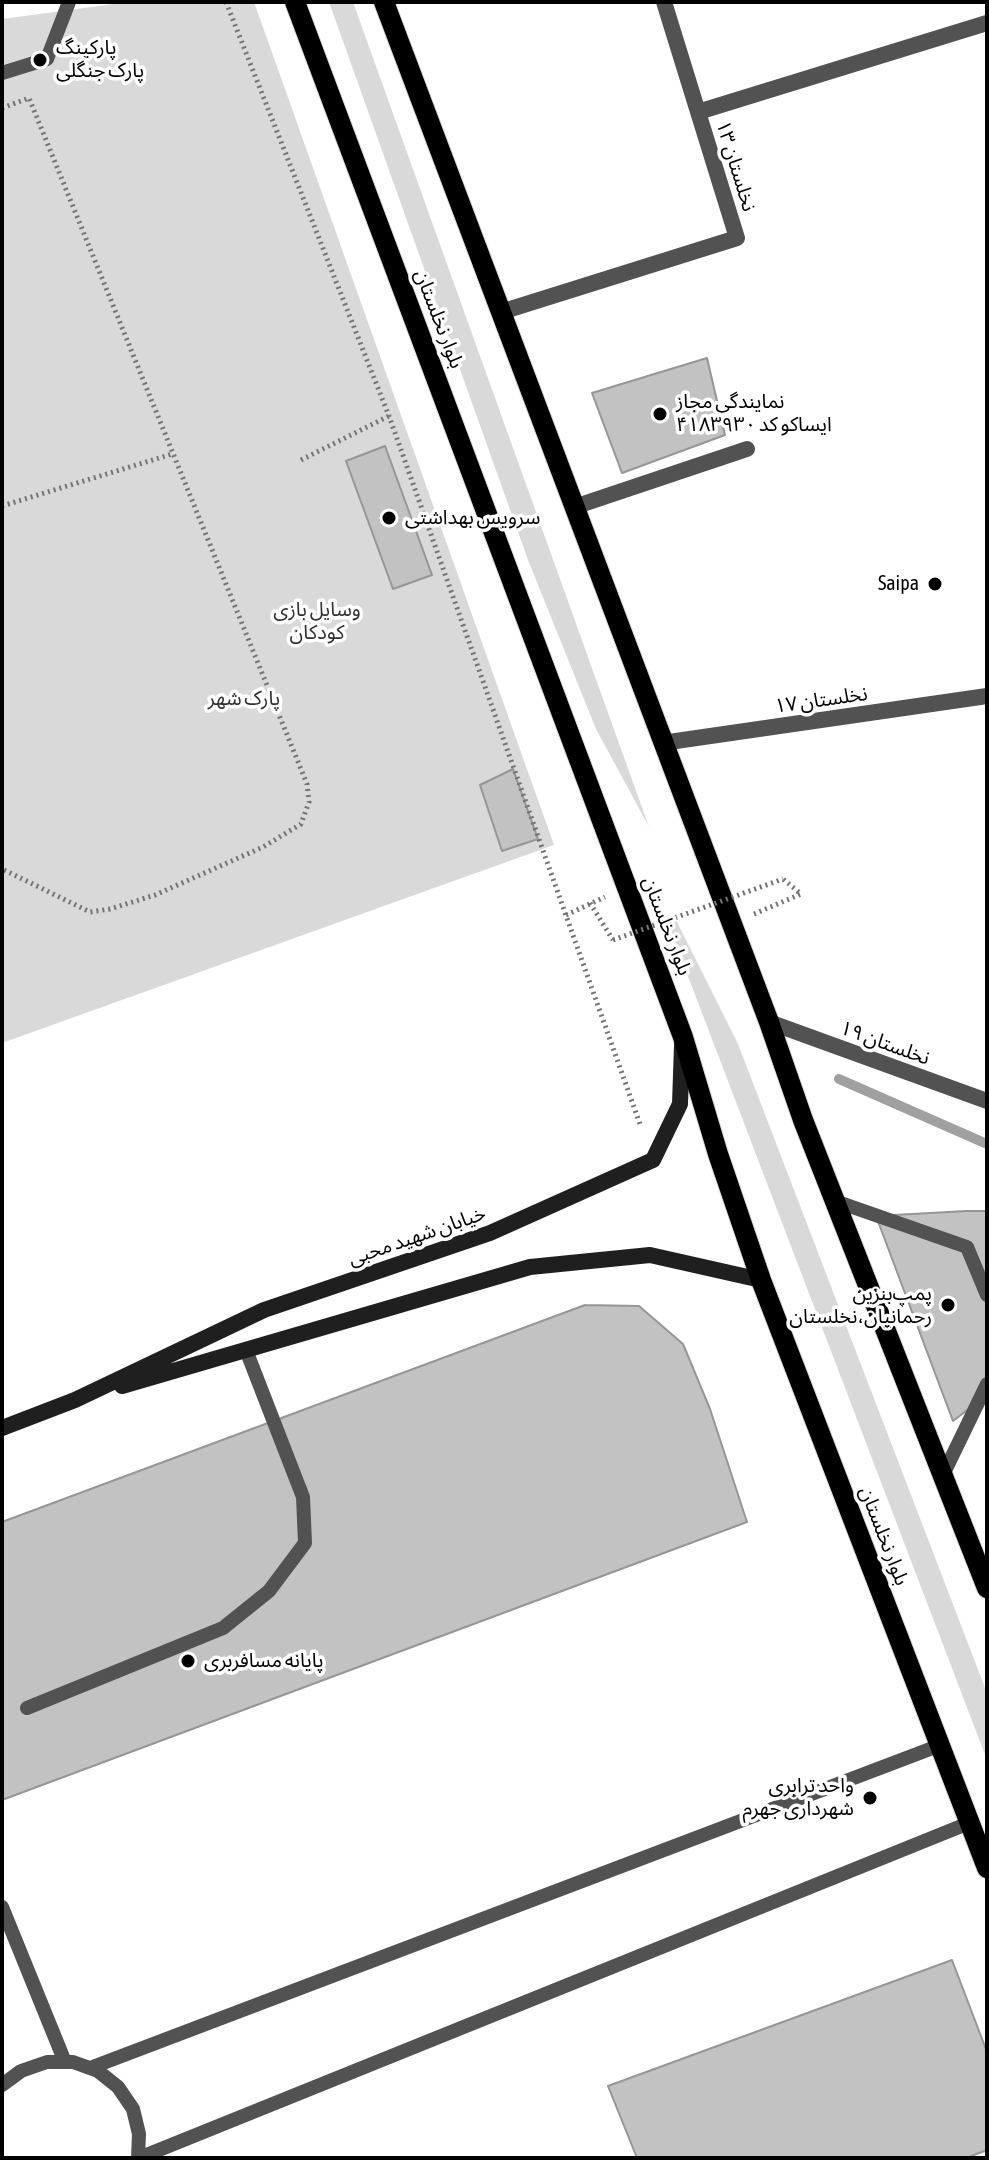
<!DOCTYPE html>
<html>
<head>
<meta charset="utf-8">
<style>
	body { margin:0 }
	#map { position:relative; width:989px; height:2160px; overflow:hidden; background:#fff; font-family:"Asap Condensed",sans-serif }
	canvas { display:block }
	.frame { position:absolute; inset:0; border:4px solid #000; pointer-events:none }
</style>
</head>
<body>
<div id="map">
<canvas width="989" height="2160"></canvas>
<div class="frame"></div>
</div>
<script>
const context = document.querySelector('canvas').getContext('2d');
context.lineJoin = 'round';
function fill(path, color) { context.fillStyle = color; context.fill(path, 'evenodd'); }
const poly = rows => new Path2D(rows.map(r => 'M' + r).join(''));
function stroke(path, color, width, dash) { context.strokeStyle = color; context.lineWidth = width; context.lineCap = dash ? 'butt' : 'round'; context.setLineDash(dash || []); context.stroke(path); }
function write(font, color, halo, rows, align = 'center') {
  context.font = font + ' "Asap Condensed","Noto Sans Arabic",sans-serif'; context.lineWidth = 7; context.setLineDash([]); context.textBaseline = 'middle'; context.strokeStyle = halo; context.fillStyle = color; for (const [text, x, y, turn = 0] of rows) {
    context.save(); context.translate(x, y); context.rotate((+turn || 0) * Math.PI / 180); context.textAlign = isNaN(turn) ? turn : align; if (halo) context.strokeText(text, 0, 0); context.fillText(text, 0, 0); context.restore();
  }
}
fill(poly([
	[129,2,254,2,554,845,2,1043,2,19],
	[329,2,353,2,649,827,596,729,528,560],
	[673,914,738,1044,987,1693,987,1760,665,916]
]), '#d9d9d9');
stroke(poly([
	[839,1079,987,1144]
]), '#a0a0a0', 10);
const building = poly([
	[707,358,725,435,622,473,592,393,707,358],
	[385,446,432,575,393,589,346,461,385,446],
	[513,769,538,839,502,851,480,785,513,769],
	[966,1211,987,1211,987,1395,953,1421,876,1216,966,1211],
	[585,1305,639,1306,683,1344,710,1409,747,1522,2,1800,2,1522,585,1305],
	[952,1960,987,2052,987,2150,966,2158,637,2158,608,2086,952,1960]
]);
fill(building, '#c2c2c2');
stroke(building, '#969696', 2);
const primary = poly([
	[295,2,683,1037,718,1154,761,1280,987,1868],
	[384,2,769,1022,803,1120,987,1588]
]);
stroke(primary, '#dbdbdb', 22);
stroke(poly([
	[226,2,389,416,641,1127],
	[2,108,29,98,307,784,309,802,301,824,263,847,155,895,110,909,90,912,2,869],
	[301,460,389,416],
	[2,506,172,454],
	[590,903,613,940],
	[754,914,801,894,783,879],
	[566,915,605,897]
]), '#747474', 5, [2, 4]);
stroke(poly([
	[2,73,47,59,69,2],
	[835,1201,967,1247,987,1295],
	[943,1475,987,1384],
	[27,1708,223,1628,269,1591,305,1543,303,1497,246,1350],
	[2,1907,65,2062],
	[90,2068,938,1746],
	[2,2085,21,2071,47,2062,73,2062,98,2071,118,2087,133,2109,139,2134,138,2158],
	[139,2158,969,1823]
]), '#525252', 14);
stroke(poly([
	[664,2,698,112],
	[501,312,737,238,698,112,987,23],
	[574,507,747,449],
	[662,743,987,696],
	[769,1022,987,1101]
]), '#525252', 16);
stroke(poly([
	[122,1386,530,1267,650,1255,761,1280],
	[2,1428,75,1400,264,1310,490,1233,653,1160,680,1104,682,1045]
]), '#1f1f1f', 16);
stroke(primary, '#000', 20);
stroke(poly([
	[613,940,783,879]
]), '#747474', 5, [2, 4]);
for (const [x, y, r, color] of [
	[40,60,8,"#000"],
	[660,414,8,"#000"],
	[389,518,8,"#000"],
	[935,584,8,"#000"],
	[948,1305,8,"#000"],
	[188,1661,8,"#000"],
	[870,1798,8,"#000"]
]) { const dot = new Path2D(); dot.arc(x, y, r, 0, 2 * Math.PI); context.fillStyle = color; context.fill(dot); stroke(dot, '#fff', 3); }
write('20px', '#000', '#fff', [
	["پارکینگ",56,48],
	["پارک جنگلی",56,71],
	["نمایندگی مجاز",676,402],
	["ایساکو کد ۴۱۸۳۹۳۰",676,425],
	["سرویس بهداشتی",405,518],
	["Saipa",919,584,"right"],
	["پمپ‌بنزین",932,1294,"right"],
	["رحمانیان،نخلستان",932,1317,"right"],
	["پایانه مسافربری",204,1661],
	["واحد ترابری",854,1786,"right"],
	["شهرداری جهرم",854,1809,"right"]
], 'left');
write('20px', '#000', '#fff', [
	["نخلستان ۱۳",736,166,73],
	["بلوار نخلستان",439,319,69],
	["نخلستان ۱۷",821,700,-8],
	["بلوار نخلستان",667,926,69],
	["نخلستان ۱۹",885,1043,20],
	["خیابان شهید محبی",417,1236,-19],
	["بلوار نخلستان",884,1536,69]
]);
write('20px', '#303030', '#fff', [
	["وسایل بازی",317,610],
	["کودکان",317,633],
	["پارک شهر",244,699]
]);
</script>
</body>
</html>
